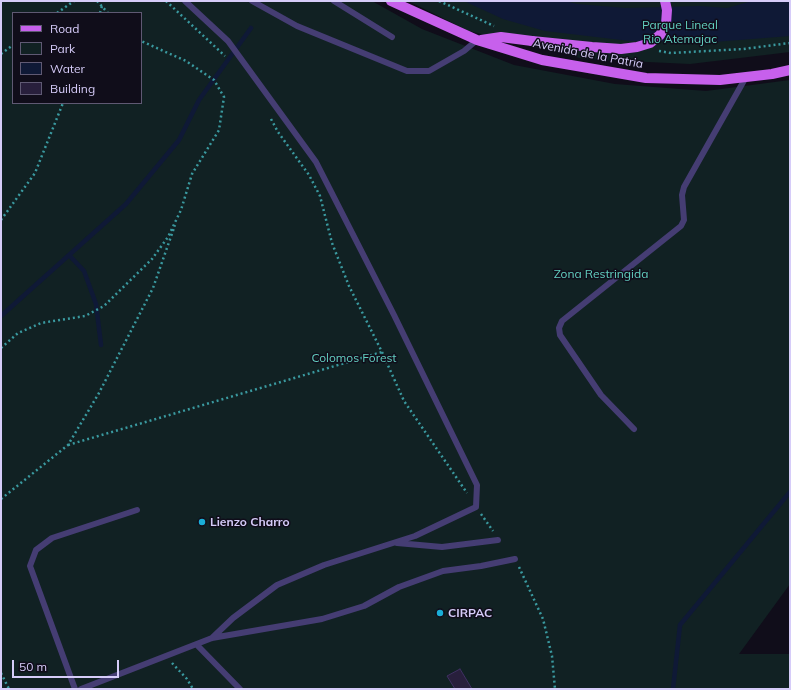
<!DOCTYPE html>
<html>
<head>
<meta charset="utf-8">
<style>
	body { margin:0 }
	#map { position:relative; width:791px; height:690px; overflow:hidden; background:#100d1a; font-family:Mulish,sans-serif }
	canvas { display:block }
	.frame { position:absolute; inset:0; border:2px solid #d6ccf9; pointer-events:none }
	.legend { position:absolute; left:12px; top:12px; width:130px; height:92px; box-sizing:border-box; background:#100d1a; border:1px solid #5f5973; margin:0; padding:5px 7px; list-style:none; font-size:12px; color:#d6ccf9 }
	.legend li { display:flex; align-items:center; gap:8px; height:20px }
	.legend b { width:20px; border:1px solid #5f5973 }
	.scale { position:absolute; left:12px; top:660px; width:107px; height:18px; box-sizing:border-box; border:2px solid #d6ccf9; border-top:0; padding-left:5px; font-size:12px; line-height:14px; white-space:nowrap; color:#d6ccf9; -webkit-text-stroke:3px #100d1a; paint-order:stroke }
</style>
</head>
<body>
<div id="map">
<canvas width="791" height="690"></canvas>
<div class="frame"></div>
<ul class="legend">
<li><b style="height:5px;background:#c760ec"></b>Road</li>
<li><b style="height:11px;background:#112123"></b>Park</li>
<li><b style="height:11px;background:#0f1936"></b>Water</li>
<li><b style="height:11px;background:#281f3c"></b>Building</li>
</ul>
<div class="scale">50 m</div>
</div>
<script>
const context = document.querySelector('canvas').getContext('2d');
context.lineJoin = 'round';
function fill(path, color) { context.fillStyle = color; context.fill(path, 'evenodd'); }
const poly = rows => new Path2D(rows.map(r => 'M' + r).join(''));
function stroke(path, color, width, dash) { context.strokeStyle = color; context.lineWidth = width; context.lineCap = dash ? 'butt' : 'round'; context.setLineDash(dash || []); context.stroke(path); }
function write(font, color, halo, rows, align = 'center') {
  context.font = font + ' Mulish,sans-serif'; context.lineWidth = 3; context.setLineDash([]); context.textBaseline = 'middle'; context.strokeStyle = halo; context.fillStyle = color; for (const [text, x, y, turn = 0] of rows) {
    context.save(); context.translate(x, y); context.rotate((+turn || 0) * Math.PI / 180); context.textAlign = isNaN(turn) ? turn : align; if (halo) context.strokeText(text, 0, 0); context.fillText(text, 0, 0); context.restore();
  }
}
fill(poly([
	[1,1,372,1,422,29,514,65,615,84,706,91,790,80,790,584,739,654,790,654,790,689,1,689],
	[13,13,141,13,141,103,13,103],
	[408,1,790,1,790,52,690,64,584,59,469,31]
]), '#112123');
fill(poly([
	[464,1,565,1,577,4,626,8,700,6,727,8,752,1,790,1,790,36,714,42,630,41,545,31,503,19]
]), '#0f1936');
stroke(poly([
	[69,255,84,271,96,304,101,345],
	[1,316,126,204,179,140,199,100,251,28],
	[673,689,680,625,790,492]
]), '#0f1936', 4.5);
const building = poly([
	[460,669,472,689,455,689,447,676,460,669]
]);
fill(building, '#281f3c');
stroke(building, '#3f3062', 1);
stroke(poly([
	[97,1,108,13],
	[166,1,225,56],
	[439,1,494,26],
	[57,13,74,1],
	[100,13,102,6],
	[659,51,671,53,743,49,790,43],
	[1,54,13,45],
	[271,119,278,132,309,175,320,196,332,243,349,286,382,352,404,401,467,493],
	[1,220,35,173,63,103],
	[1,348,18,333,41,323,85,316,104,306,152,259,168,237,181,210,192,174,219,130,224,97,214,80,186,61,141,41],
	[68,445,382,352],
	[1,499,68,445,99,393,153,288,175,225],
	[481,514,493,531],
	[519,567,543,619,552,656,555,689],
	[172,663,187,679,193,689],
	[1,673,9,689]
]), '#3a999f', 2.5, [2, 3]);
stroke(poly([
	[185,1,228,41,316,162,394,315,477,485,476,507,415,536,324,565,277,585,233,618,212,638],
	[252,1,297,26,407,71,429,71,464,51,477,40],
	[334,1,392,37],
	[634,429,601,395,560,335,559,328,562,321,681,226,684,220,682,195,684,187,746,77],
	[397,543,442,547,498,540],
	[197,645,240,689],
	[75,689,30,566,36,550,52,538,137,510],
	[81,689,212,638,322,619,364,606,399,587,443,571,481,566,515,559]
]), '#453d73', 6);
stroke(poly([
	[391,1,477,40,542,60,646,78,720,80,772,74,790,70],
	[481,40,501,37,532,41]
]), '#c760ec', 10);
stroke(poly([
	[532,41,592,47,621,49,637,47,650,43,660,35,666,24,667,10,665,1]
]), '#c760ec', 10);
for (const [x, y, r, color] of [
	[202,522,4,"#1aaed7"],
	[440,613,4,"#1aaed7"]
]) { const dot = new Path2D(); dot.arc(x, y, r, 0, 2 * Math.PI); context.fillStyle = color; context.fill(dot); stroke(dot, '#100d1a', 1.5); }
write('12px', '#62cfc0', '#100d1a', [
	["Parque Lineal",680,25],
	["Rio Atemajac",680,39],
	["Zona Restringida",601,274],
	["Colomos Forest",354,358]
]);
write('12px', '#d6ccf9', '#100d1a', [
	["Avenida de la Patria",588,54,11]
]);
write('bold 12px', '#d6ccf9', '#100d1a', [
	["Lienzo Charro",210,522],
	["CIRPAC",448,613]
], 'left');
</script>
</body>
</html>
